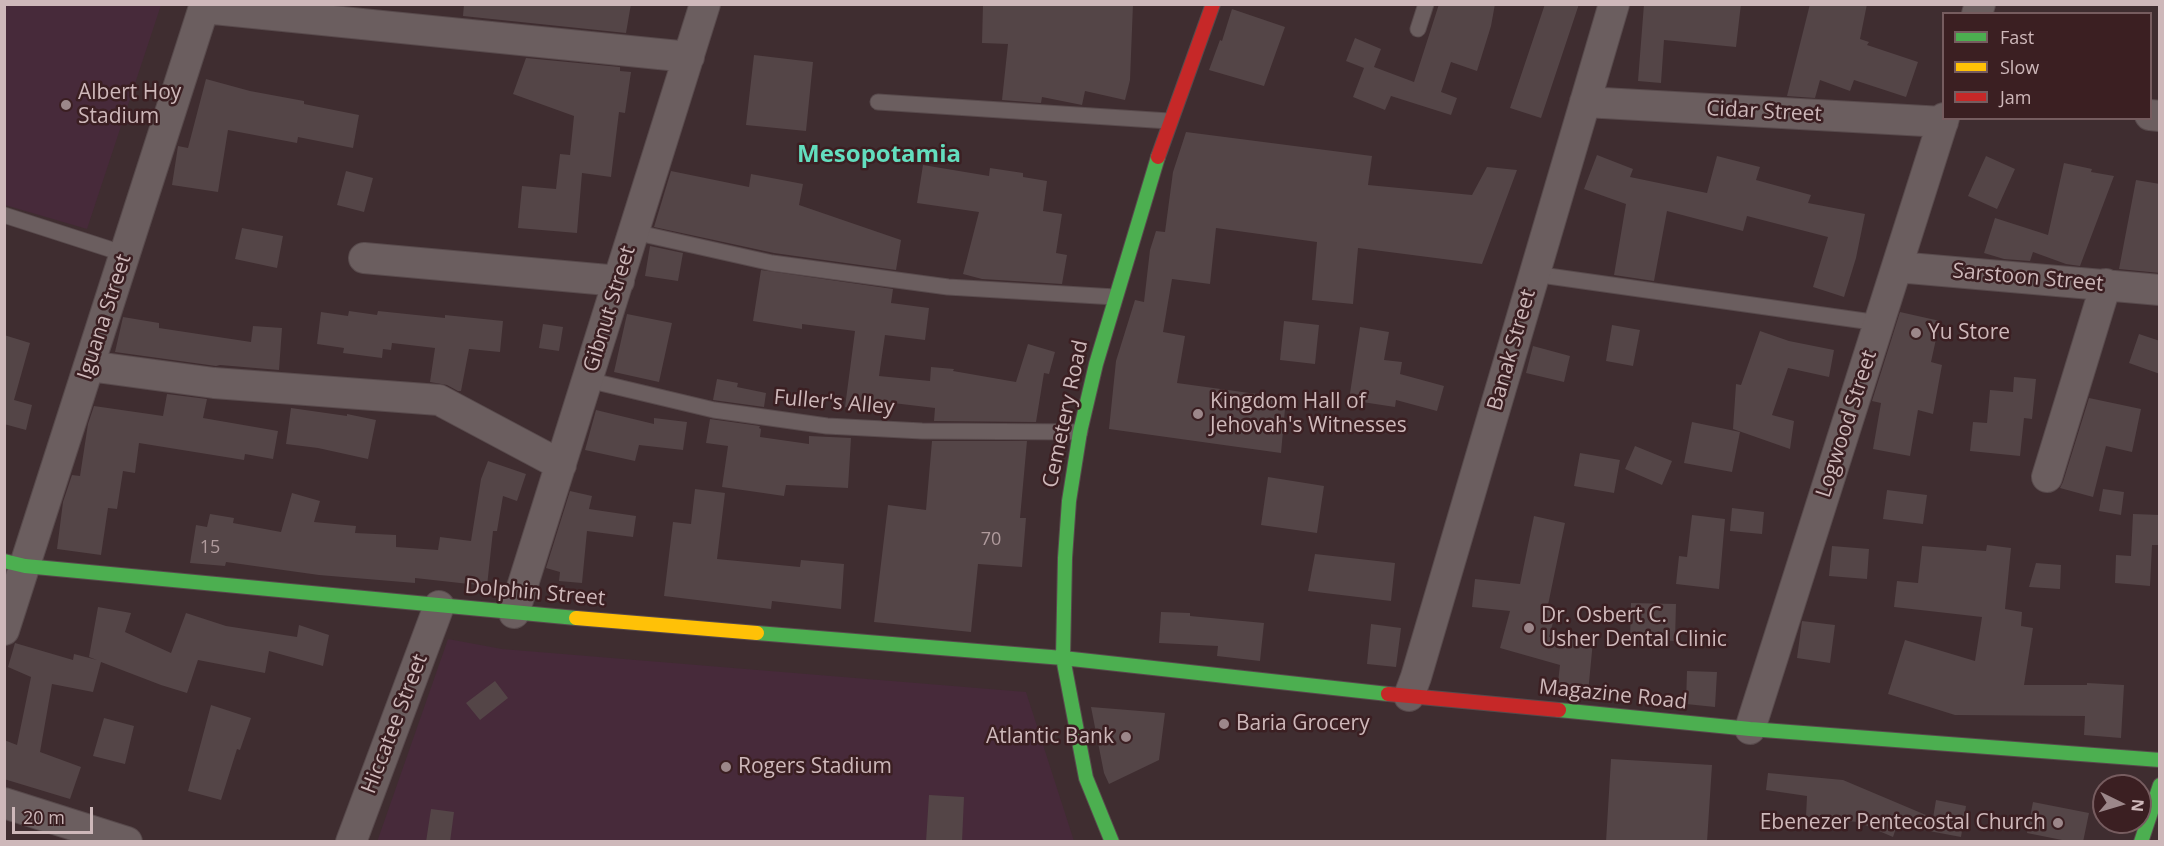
<!DOCTYPE html>
<html>
<head>
<meta charset="utf-8">
<style>
	body { margin:0 }
	#map { position:relative; width:2164px; height:846px; overflow:hidden; background:#3f2d30; font-family:"Open Sans",sans-serif }
	canvas { display:block }
	.frame { position:absolute; inset:0; border:6px solid #ceb8ba; pointer-events:none }
	.legend { position:absolute; left:1942px; top:12px; width:210px; height:108px; box-sizing:border-box; background:#3b1f22; border:2px solid #765c5f; margin:0; padding:8px 10px; list-style:none; font-size:18px; color:#ceb8ba }
	.legend li { display:flex; align-items:center; gap:12px; height:30px }
	.legend b { width:30px; border:2px solid #765c5f }
	.north { position:absolute; left:2092px; top:774px; width:60px; height:60px; box-sizing:border-box; background:#3b1f22; border:2px solid #765c5f; border-radius:50%; rotate:95deg; font-size:16px; font-weight:700; line-height:24px; text-align:center; color:#ceb8ba }
	.north::after { content:''; display:block; margin:auto; width:21px; height:27px; background:#9c878a; clip-path:polygon(50% 0,100% 100%,50% 72%,0 100%) }
	.scale { position:absolute; left:12px; top:807px; width:81px; height:27px; box-sizing:border-box; border:3px solid #ceb8ba; border-top:0; padding-left:8px; font-size:18px; line-height:21px; white-space:nowrap; color:#ceb8ba; -webkit-text-stroke:4px #3b1f22; paint-order:stroke }
</style>
</head>
<body>
<div id="map">
<canvas width="2164" height="846"></canvas>
<div class="frame"></div>
<ul class="legend">
<li><b style="height:8px;background:#4caf50"></b>Fast</li>
<li><b style="height:8px;background:#ffc107"></b>Slow</li>
<li><b style="height:8px;background:#c62828"></b>Jam</li>
</ul>
<div class="north">N</div>
<div class="scale">20 m</div>
</div>
<script>
const context = document.querySelector('canvas').getContext('2d');
context.lineJoin = 'round';
function fill(path, color) { context.fillStyle = color; context.fill(path, 'evenodd'); }
const poly = rows => new Path2D(rows.map(r => 'M' + r).join(''));
function stroke(path, color, width, dash) { context.strokeStyle = color; context.lineWidth = width; context.lineCap = dash ? 'butt' : 'round'; context.setLineDash(dash || []); context.stroke(path); }
function write(font, color, halo, rows, align = 'center') {
  context.font = font + ' "Open Sans",sans-serif'; context.lineWidth = 5; context.setLineDash([]); context.textBaseline = 'middle'; context.strokeStyle = halo; context.fillStyle = color; for (const [text, x, y, turn = 0] of rows) {
    context.save(); context.translate(x, y); context.rotate((+turn || 0) * Math.PI / 180); context.textAlign = isNaN(turn) ? turn : align; if (halo) context.strokeText(text, 0, 0); context.fillText(text, 0, 0); context.restore();
  }
}
fill(poly([
	[4,5,161,5,87,229,5,205],
	[448,639,502,649,1026,692,1074,841,377,842]
]), '#472a3a');
fill(poly([
	[464,4,631,4,626,33,463,16],
	[983,4,1133,4,1130,80,1125,100,1085,91,1082,105,1042,97,1041,103,1002,100,1008,44,982,43],
	[1439,4,1495,4,1491,26,1477,71,1451,62,1441,92,1457,98,1451,115,1391,96,1385,110,1353,97,1364,68,1346,61,1355,38,1381,49,1374,67,1414,82],
	[1545,4,1579,4,1541,118,1510,108],
	[1644,4,1741,4,1736,47,1664,40,1661,83,1638,81],
	[1810,4,1867,4,1860,39,1869,42,1867,45,1918,62,1906,97,1854,80,1850,91,1820,80,1815,98,1787,96],
	[1232,9,1285,27,1264,86,1209,70,1220,40,1222,41],
	[754,55,813,62,806,131,746,125],
	[526,58,620,67,620,71,631,72,625,113,619,112,611,177,582,173,577,233,518,228,522,186,556,189,560,154,570,155,574,116,513,94],
	[206,79,250,91,304,101,304,104,359,115,353,148,298,137,297,143,228,130,218,192,172,185,178,146,188,148],
	[1186,132,1372,156,1368,185,1472,195,1487,167,1517,170,1482,264,1358,248,1353,304,1312,300,1317,242,1216,228,1210,284,1172,279,1163,332,1185,336,1177,383,1286,398,1281,453,1109,429,1116,361,1135,300,1144,302,1150,250,1156,231,1165,232,1173,172],
	[1597,155,1633,169,1630,177,1707,193,1717,156,1760,167,1756,180,1811,195,1808,203,1865,214,1856,258,1844,297,1813,287,1828,237,1747,216,1743,231,1667,211,1654,281,1614,275,1626,204,1584,189],
	[1986,156,2015,169,1997,209,1968,196],
	[2064,163,2092,169,2091,172,2114,176,2080,266,2066,264,2033,252,2030,261,2004,259,1984,253,1995,218,2048,235],
	[923,165,989,176,990,168,1023,173,1023,177,1047,181,1043,211,1062,214,1056,253,1067,255,1062,284,982,279,963,274,979,212,917,203],
	[346,171,373,178,364,212,337,205],
	[671,171,749,187,751,174,803,184,799,205,901,240,896,270,774,253,654,227],
	[2136,180,2160,184,2160,273,2119,269],
	[242,228,283,236,277,268,235,259],
	[650,246,683,253,678,281,645,276],
	[761,270,893,289,891,303,929,308,925,340,885,335,879,376,930,381,931,367,954,369,953,371,1016,382,1028,344,1055,352,1049,374,1044,373,1036,422,934,421,935,408,876,401,875,411,845,407,855,331,802,324,802,329,753,321],
	[349,311,377,315,378,311,445,318,445,315,503,321,500,352,469,349,461,391,458,391,447,385,430,382,435,348,392,343,391,350,383,349,382,358,343,353,344,348,317,344,321,312,348,316],
	[1900,312,1940,321,1931,362,1942,365,1933,414,1918,410,1910,456,1873,449,1881,403,1872,401],
	[627,314,672,323,659,382,614,372],
	[123,317,159,323,159,328,251,342,253,326,282,328,279,370,220,365,216,366,115,352],
	[1284,321,1319,325,1315,364,1280,360],
	[543,324,563,327,559,351,539,348],
	[1612,325,1640,330,1633,366,1606,361],
	[1360,327,1389,332,1384,360,1402,362,1400,374,1444,386,1437,411,1396,400,1395,407,1349,400],
	[1760,331,1789,341,1834,350,1829,377,1788,368,1772,415,1794,421,1790,449,1733,429,1736,384,1741,385],
	[2139,334,2160,341,2160,374,2129,363],
	[4,335,30,343,14,400,32,405,26,430,4,424],
	[1533,346,1570,356,1564,382,1526,373],
	[2014,377,2036,379,2032,419,2024,418,2020,456,1970,451,1973,422,1987,423,1990,390,2013,392],
	[717,379,738,383,737,387,766,393,764,407,713,400],
	[167,394,207,399,203,418,278,431,273,459,245,454,244,460,139,443,135,473,123,471,117,509,108,508,101,555,57,549,63,502,72,475,80,476,88,424,94,406,163,416],
	[2089,398,2141,409,2132,452,2106,446,2093,497,2060,488,2063,482],
	[291,408,347,416,347,414,376,420,368,459,318,448,286,444],
	[596,410,654,424,654,418,687,422,683,450,639,445,635,461,585,450],
	[710,419,760,426,759,428,761,429,760,437,809,444,809,436,851,438,848,488,786,485,784,496,722,487,728,446,706,443],
	[1692,422,1740,432,1732,472,1684,463],
	[932,441,1027,441,1020,518,1026,518,1022,567,978,564,971,632,874,622,888,505,926,510],
	[1635,446,1672,461,1662,485,1625,469],
	[1580,453,1620,460,1614,493,1574,486],
	[488,461,526,474,517,501,503,496,497,531,493,531,487,586,415,578,415,583,319,575,226,562,225,566,190,563,196,525,207,527,210,514,234,518,233,523,281,532,292,493,320,501,314,522,356,526,355,533,396,535,396,547,438,550,440,537,471,541,481,479],
	[1268,477,1324,486,1317,533,1261,525],
	[695,489,725,493,717,559,800,567,801,560,844,564,841,609,772,601,771,609,664,596,673,522,691,524],
	[2103,489,2124,492,2121,515,2099,511],
	[1887,490,1927,495,1923,524,1883,519],
	[570,491,592,496,589,509,636,516,633,537,587,531,582,583,559,581,560,572,546,568],
	[1732,508,1764,512,1762,534,1730,531],
	[2133,514,2160,515,2160,545,2152,545,2150,586,2115,583,2116,555,2131,556],
	[1692,515,1725,519,1719,589,1676,584,1679,556,1687,557],
	[1534,516,1565,523,1548,605,1557,608,1549,637,1593,641,1588,693,1557,691,1560,665,1500,648,1510,611,1472,607,1475,579,1520,584],
	[1987,545,2011,548,2005,609,2022,612,2021,626,2033,628,2024,685,2087,685,2087,683,2124,685,2121,738,2084,735,2085,716,1955,715,1888,694,1905,640,1975,661,1982,617,1894,607,1897,581,1918,583,1922,546,1986,551],
	[1832,546,1869,549,1867,579,1829,576],
	[1315,554,1395,563,1391,601,1308,591],
	[2036,563,2061,565,2060,589,2029,587],
	[1631,603,1676,604,1675,641,1630,639],
	[98,607,131,613,125,632,171,653,186,613,226,626,297,637,299,625,329,635,323,666,269,651,265,673,198,660,187,693,161,685,101,662,93,692,52,684,40,752,81,767,70,799,4,779,4,740,17,745,31,677,8,667,15,643,73,660,74,654,97,660,89,657],
	[1161,612,1190,613,1190,616,1264,623,1260,661,1217,656,1218,646,1159,643],
	[1802,621,1835,625,1830,663,1797,658],
	[1371,624,1401,628,1396,667,1367,664],
	[1687,671,1717,672,1715,707,1686,704],
	[495,681,508,698,480,720,466,703],
	[211,705,251,718,240,750,237,749,221,800,188,791],
	[1091,707,1165,713,1159,760,1109,784,1104,773],
	[104,718,134,726,125,764,93,756],
	[1611,759,1712,765,1707,842,1606,842],
	[1768,773,1843,780,1933,818,1936,800,1966,806,1961,837,1897,825,1893,837,1858,822,1806,817,1807,796,1766,790],
	[929,795,964,797,962,842,926,842],
	[2033,802,2089,813,2083,842,2072,842,2027,833],
	[431,809,454,812,450,842,426,842]
]), '#544547');
const lane = poly([
	[1418,29,1426,4],
	[878,102,1169,121],
	[4,215,125,254],
	[634,232,772,263,948,287,1115,297],
	[1534,274,1879,323],
	[588,380,714,410,827,426,922,431,1080,432]
]);
const street = poly([
	[204,8,689,57],
	[1977,14,1980,4],
	[1585,102,1943,122],
	[2150,115,2160,116],
	[364,258,619,281],
	[1897,267,2160,290],
	[89,366,214,383,439,400,561,465],
	[2047,477,2106,284],
	[514,613,705,4],
	[4,630,205,4],
	[1409,696,1416,677,1614,4],
	[1750,729,1944,118],
	[4,803,127,842],
	[351,842,439,606]
]);
const fast = poly([
	[4,561,25,566,576,618],
	[757,633,1063,658,1388,694],
	[1559,710,1750,729,2160,760],
	[1112,842,1086,778,1063,658,1065,558,1069,501,1080,432,1096,364,1158,157],
	[2141,842,2160,785]
]);
const slow = poly([
	[576,618,757,633]
]);
const jam = poly([
	[1158,157,1213,4],
	[1388,694,1559,710]
]);
stroke(lane, '#584a4c', 17);
stroke(street, '#584a4c', 32);
stroke(fast, '#584a4c', 16);
stroke(slow, '#584a4c', 16);
stroke(jam, '#584a4c', 16);
stroke(lane, '#6b5e5f', 15);
stroke(street, '#6b5e5f', 30);
stroke(fast, '#4caf50', 14);
stroke(slow, '#ffc107', 14);
stroke(jam, '#c62828', 14);
for (const [x, y, r, color] of [
	[66,105,6,"#9c878a"],
	[1916,333,6,"#9c878a"],
	[1198,414,6,"#9c878a"],
	[1529,628,6,"#9c878a"],
	[1224,724,6,"#9c878a"],
	[1126,737,6,"#9c878a"],
	[726,767,6,"#9c878a"],
	[2058,823,6,"#9c878a"]
]) { const dot = new Path2D(); dot.arc(x, y, r, 0, 2 * Math.PI); context.fillStyle = color; context.fill(dot); stroke(dot, '#3b1f22', 2); }
write('18px', '#b09b9d', null, [
	["70",991,540],
	["15",210,548]
]);
write('21px', '#ceb8ba', '#3b1f22', [
	["Albert Hoy",78,93],
	["Stadium",78,117],
	["Yu Store",1928,333],
	["Kingdom Hall of",1210,402],
	["Jehovah's Witnesses",1210,426],
	["Dr. Osbert C.",1541,616],
	["Usher Dental Clinic",1541,640],
	["Baria Grocery",1236,724],
	["Atlantic Bank",1114,737,"right"],
	["Rogers Stadium",738,767],
	["Ebenezer Pentecostal Church",2046,823,"right"]
], 'left');
write('21px', '#ceb8ba', '#3b1f22', [
	["Cidar Street",1764,112,3],
	["Sarstoon Street",2028,278,5],
	["Gibnut Street",610,309,-73],
	["Iguana Street",105,317,-72],
	["Banak Street",1512,350,-74],
	["Fuller's Alley",834,403,5],
	["Cemetery Road",1066,414,-78],
	["Logwood Street",1847,424,-72],
	["Dolphin Street",535,593,5],
	["Magazine Road",1613,695,6],
	["Hiccatee Street",395,724,-69]
]);
write('bold 24px', '#63debe', '#3b1f22', [
	["Mesopotamia",879,155]
]);
</script>
</body>
</html>
